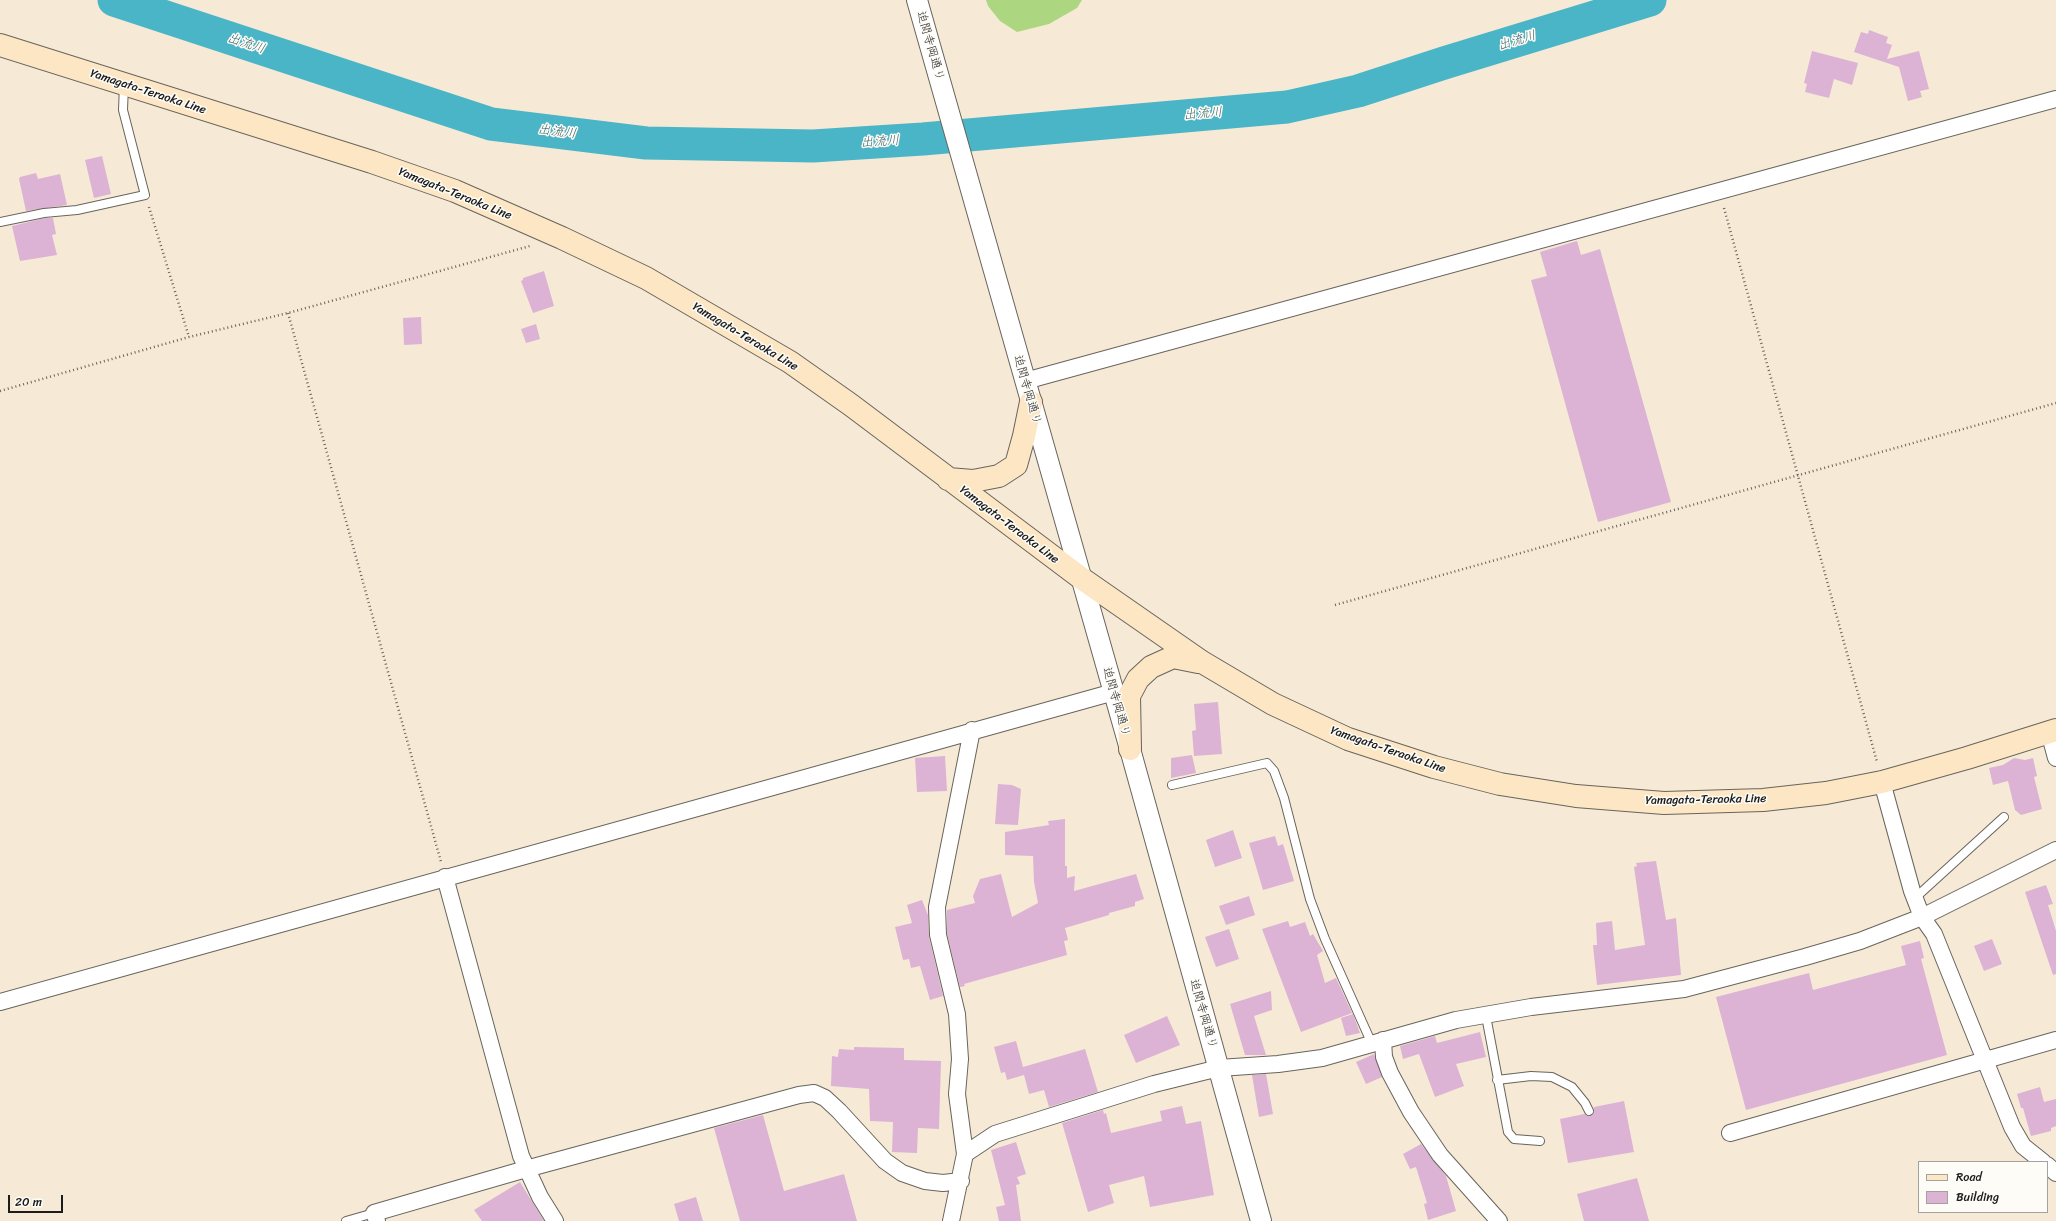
<!DOCTYPE html>
<html>
<head>
<meta charset="utf-8">
<style>
	body { margin:0 }
	#map { position:relative; width:2056px; height:1221px; overflow:hidden; background:#f6ead6; font-family:Sriracha,sans-serif }
	canvas { display:block }
	.legend { position:absolute; left:1918px; top:1161px; width:130px; height:52px; box-sizing:border-box; background:#fdfcf7; border:1px solid #a3a29f; margin:0; padding:5px 7px; list-style:none; font-size:12px; color:#1c1c1c }
	.legend li { display:flex; align-items:center; gap:8px; height:20px }
	.legend b { width:20px; border:1px solid #a3a29f }
	.scale { position:absolute; left:8px; top:1195px; width:55px; height:18px; box-sizing:border-box; border:2px solid #1c1c1c; border-top:0; padding-left:5px; font-size:12px; line-height:14px; white-space:nowrap; color:#1c1c1c; -webkit-text-stroke:3px #fdfcf7; paint-order:stroke }
</style>
</head>
<body>
<div id="map">
<canvas width="2056" height="1221"></canvas>
<ul class="legend">
<li><b style="height:5px;background:#fce6c4"></b>Road</li>
<li><b style="height:11px;background:#dcb3d4"></b>Building</li>
</ul>
<div class="scale">20 m</div>
</div>
<script>
const context = document.querySelector('canvas').getContext('2d');
context.lineJoin = 'round';
function fill(path, color) { context.fillStyle = color; context.fill(path, 'evenodd'); }
const poly = rows => new Path2D(rows.map(r => 'M' + r).join(''));
function stroke(path, color, width, dash) { context.strokeStyle = color; context.lineWidth = width; context.lineCap = dash ? 'butt' : 'round'; context.setLineDash(dash || []); context.stroke(path); }
function write(font, color, halo, rows, align = 'center') {
  context.font = font + ' Sriracha,"Klee One",sans-serif'; context.lineWidth = 3; context.setLineDash([]); context.textBaseline = 'middle'; context.strokeStyle = halo; context.fillStyle = color; for (const [text, x, y, turn = 0] of rows) {
    context.save(); context.translate(x, y); context.rotate((+turn || 0) * Math.PI / 180); context.textAlign = isNaN(turn) ? turn : align; if (halo) context.strokeText(text, 0, 0); context.fillText(text, 0, 0); context.restore();
  }
}
fill(poly([
	[986,0,1082,0,1077,8,1049,24,1017,32,1000,21,988,6]
]), '#add681');
stroke(poly([
	[114,0,491,124,646,143,813,146,923,139,1287,107,1358,91,1444,63,1650,0]
]), '#4ab5c7', 33);
fill(poly([
	[1869,30,1888,37,1886,43,1892,45,1887,59,1919,51,1929,89,1920,91,1922,97,1908,101,1899,67,1854,52,1861,32,1868,34],
	[1812,51,1858,63,1852,85,1834,79,1829,98,1805,92,1807,84,1804,83],
	[102,156,111,194,94,198,85,160],
	[36,173,38,179,60,174,67,205,26,211,19,179,20,177],
	[45,218,53,218,56,234,52,235,57,255,20,261,12,226],
	[1577,241,1581,255,1600,249,1671,502,1598,522,1531,280,1547,276,1540,252],
	[544,271,554,306,533,313,521,281,523,280,523,278],
	[421,317,422,344,404,345,403,318],
	[536,324,540,339,526,343,521,329],
	[1218,702,1222,754,1194,756,1192,731,1196,730,1194,704],
	[1192,755,1196,773,1171,778,1171,758],
	[945,756,947,791,917,792,915,758],
	[2014,758,2025,760,2033,758,2037,776,2034,777,2042,809,2021,815,2015,810,2008,781,1993,785,1989,768,2003,765],
	[998,784,1012,785,1021,789,1018,825,995,824],
	[1065,819,1065,866,1067,866,1067,878,1075,876,1074,891,1136,874,1144,899,1135,902,1135,906,1109,913,1109,915,1065,928,1068,940,1064,941,1067,955,964,984,965,986,960,987,947,934,947,910,975,903,973,896,980,879,1001,874,1012,917,1038,903,1034,882,1033,856,1005,855,1005,832,1049,825,1048,821],
	[1233,830,1242,858,1215,867,1206,840],
	[1275,836,1278,846,1283,844,1294,881,1263,890,1249,843],
	[1656,861,1666,920,1676,918,1681,975,1597,985,1593,945,1597,945,1596,923,1612,921,1615,950,1645,945,1634,867,1637,866,1636,863],
	[2046,885,2053,904,2048,905,2056,931,2056,974,2053,975,2025,892],
	[1249,896,1255,915,1226,925,1219,906],
	[922,900,928,915,929,937,943,996,930,1000,920,966,911,968,909,959,903,960,895,927,912,923,907,905],
	[1288,921,1290,927,1305,922,1310,936,1313,934,1323,951,1317,955,1325,983,1336,978,1352,1013,1301,1032,1262,929],
	[1229,929,1239,959,1216,967,1205,937],
	[1992,939,2002,964,1984,971,1974,946],
	[1920,941,1924,958,1921,959,1947,1055,1746,1110,1716,997,1809,973,1813,990,1906,965,1901,946],
	[1271,991,1272,1010,1254,1016,1266,1055,1245,1055,1230,1004],
	[1353,1014,1360,1033,1346,1036,1341,1018],
	[1167,1016,1180,1045,1136,1063,1124,1035],
	[1480,1032,1486,1057,1456,1064,1464,1086,1435,1097,1419,1054,1403,1059,1400,1046,1435,1036,1437,1043],
	[1016,1041,1023,1067,1085,1049,1098,1092,1049,1107,1044,1090,1029,1094,1024,1075,1007,1080,1005,1072,1001,1073,994,1047],
	[854,1047,904,1048,904,1060,941,1061,939,1129,918,1128,917,1153,892,1152,893,1122,870,1121,869,1089,831,1086,832,1056,838,1057,839,1049,854,1050],
	[1374,1054,1382,1077,1366,1084,1356,1062],
	[1266,1074,1273,1114,1259,1117,1252,1075],
	[2040,1087,2044,1102,2056,1099,2056,1126,2051,1128,2051,1131,2031,1136,2023,1108,2021,1108,2017,1094],
	[1624,1101,1634,1152,1568,1163,1560,1119,1584,1114,1591,1116,1594,1112,1594,1107],
	[1182,1106,1186,1124,1201,1121,1214,1195,1150,1207,1144,1176,1109,1185,1114,1203,1088,1212,1062,1123,1103,1110,1104,1114,1106,1113,1111,1133,1162,1121,1160,1111],
	[763,1115,784,1191,844,1174,857,1221,740,1221,714,1128],
	[1016,1142,1026,1174,1017,1177,1020,1184,1016,1185,1021,1221,999,1221,996,1207,1005,1205,991,1150],
	[1421,1144,1446,1176,1456,1211,1428,1220,1424,1204,1427,1203,1416,1167,1410,1169,1403,1154],
	[1637,1178,1649,1221,1584,1221,1577,1194],
	[520,1182,544,1221,482,1221,474,1210],
	[696,1197,703,1221,679,1221,674,1204]
]), '#dcb3d4');
const service = poly([
	[0,222,44,213,77,210,145,195,123,110,124,85],
	[1172,785,1267,763,1274,771,1284,798,1310,899,1325,939,1372,1044],
	[1915,898,2004,817],
	[1486,1016,1508,1132,1514,1139,1540,1141],
	[1497,1080,1531,1076,1552,1077,1572,1087,1585,1103,1589,1111],
	[346,1221,374,1213]
]);
const minor = poly([
	[1025,381,2056,99],
	[2049,732,2056,758],
	[1882,782,1912,891,1922,917,1934,934,2012,1127,2023,1146,2043,1162],
	[445,877,521,1156,540,1197,555,1221],
	[0,1002,1114,692],
	[1383,1040,1384,1057,1390,1073,1411,1112,1440,1155,1499,1221],
	[1730,1133,2056,1040],
	[965,1154,995,1134,1154,1084,1219,1068,1278,1064,1322,1058,1456,1020,1531,1007,1684,989,1805,957,1860,941,1922,917,2056,850],
	[2047,1165,2056,1173],
	[377,1221,374,1213,526,1169,799,1095,814,1093,825,1098,839,1111,885,1161,902,1173,925,1181,943,1183,961,1181],
	[951,1221,965,1154,957,1094,960,1059,957,1014,938,935,937,907,972,730]
]);
const tertiary = poly([
	[917,0,1130,749,1261,1221]
]);
const secondary = poly([
	[0,45,372,162,455,191,562,238,646,278,790,362,851,405,1081,578,1202,662,1273,704,1348,739,1434,767,1500,784,1576,796,1664,803,1763,800,1826,793,1882,782,1967,758,2056,730],
	[948,479,973,481,999,476,1016,465,1024,436,1031,402],
	[1130,749,1129,696,1138,679,1151,667,1173,657,1198,662]
]);
stroke(service, '#68645d', 10);
stroke(minor, '#68645d', 18);
stroke(tertiary, '#68645d', 22);
stroke(secondary, '#68645d', 24);
stroke(poly([
	[149,207,189,337],
	[1724,208,1877,762],
	[288,313,441,862],
	[0,391,189,337,288,313,530,246],
	[1335,605,2056,403]
]), '#68645d', 2.5, [1, 3]);
stroke(service, '#fff', 8);
stroke(minor, '#fff', 16);
stroke(tertiary, '#fff', 20);
stroke(secondary, '#fce6c4', 22);
write('12px', '#1c1c1c', '#fdfcf7', [
	["迫間寺岡通り",930,46,74],
	["Yamagata-Teraoka Line",148,92,18],
	["Yamagata-Teraoka Line",455,194,22],
	["Yamagata-Teraoka Line",745,337,31],
	["迫間寺岡通り",1027,390,74],
	["Yamagata-Teraoka Line",1009,525,37],
	["迫間寺岡通り",1116,702,74],
	["Yamagata-Teraoka Line",1388,750,19],
	["Yamagata-Teraoka Line",1706,800,-1],
	["迫間寺岡通り",1203,1014,74]
]);
write('italic 13px', '#316169', '#fdfcf7', [
	["出流川",1517,41,-17],
	["出流川",246,44,18],
	["出流川",1203,114,-5],
	["出流川",557,132,7],
	["出流川",880,142,-4]
]);
</script>
</body>
</html>
